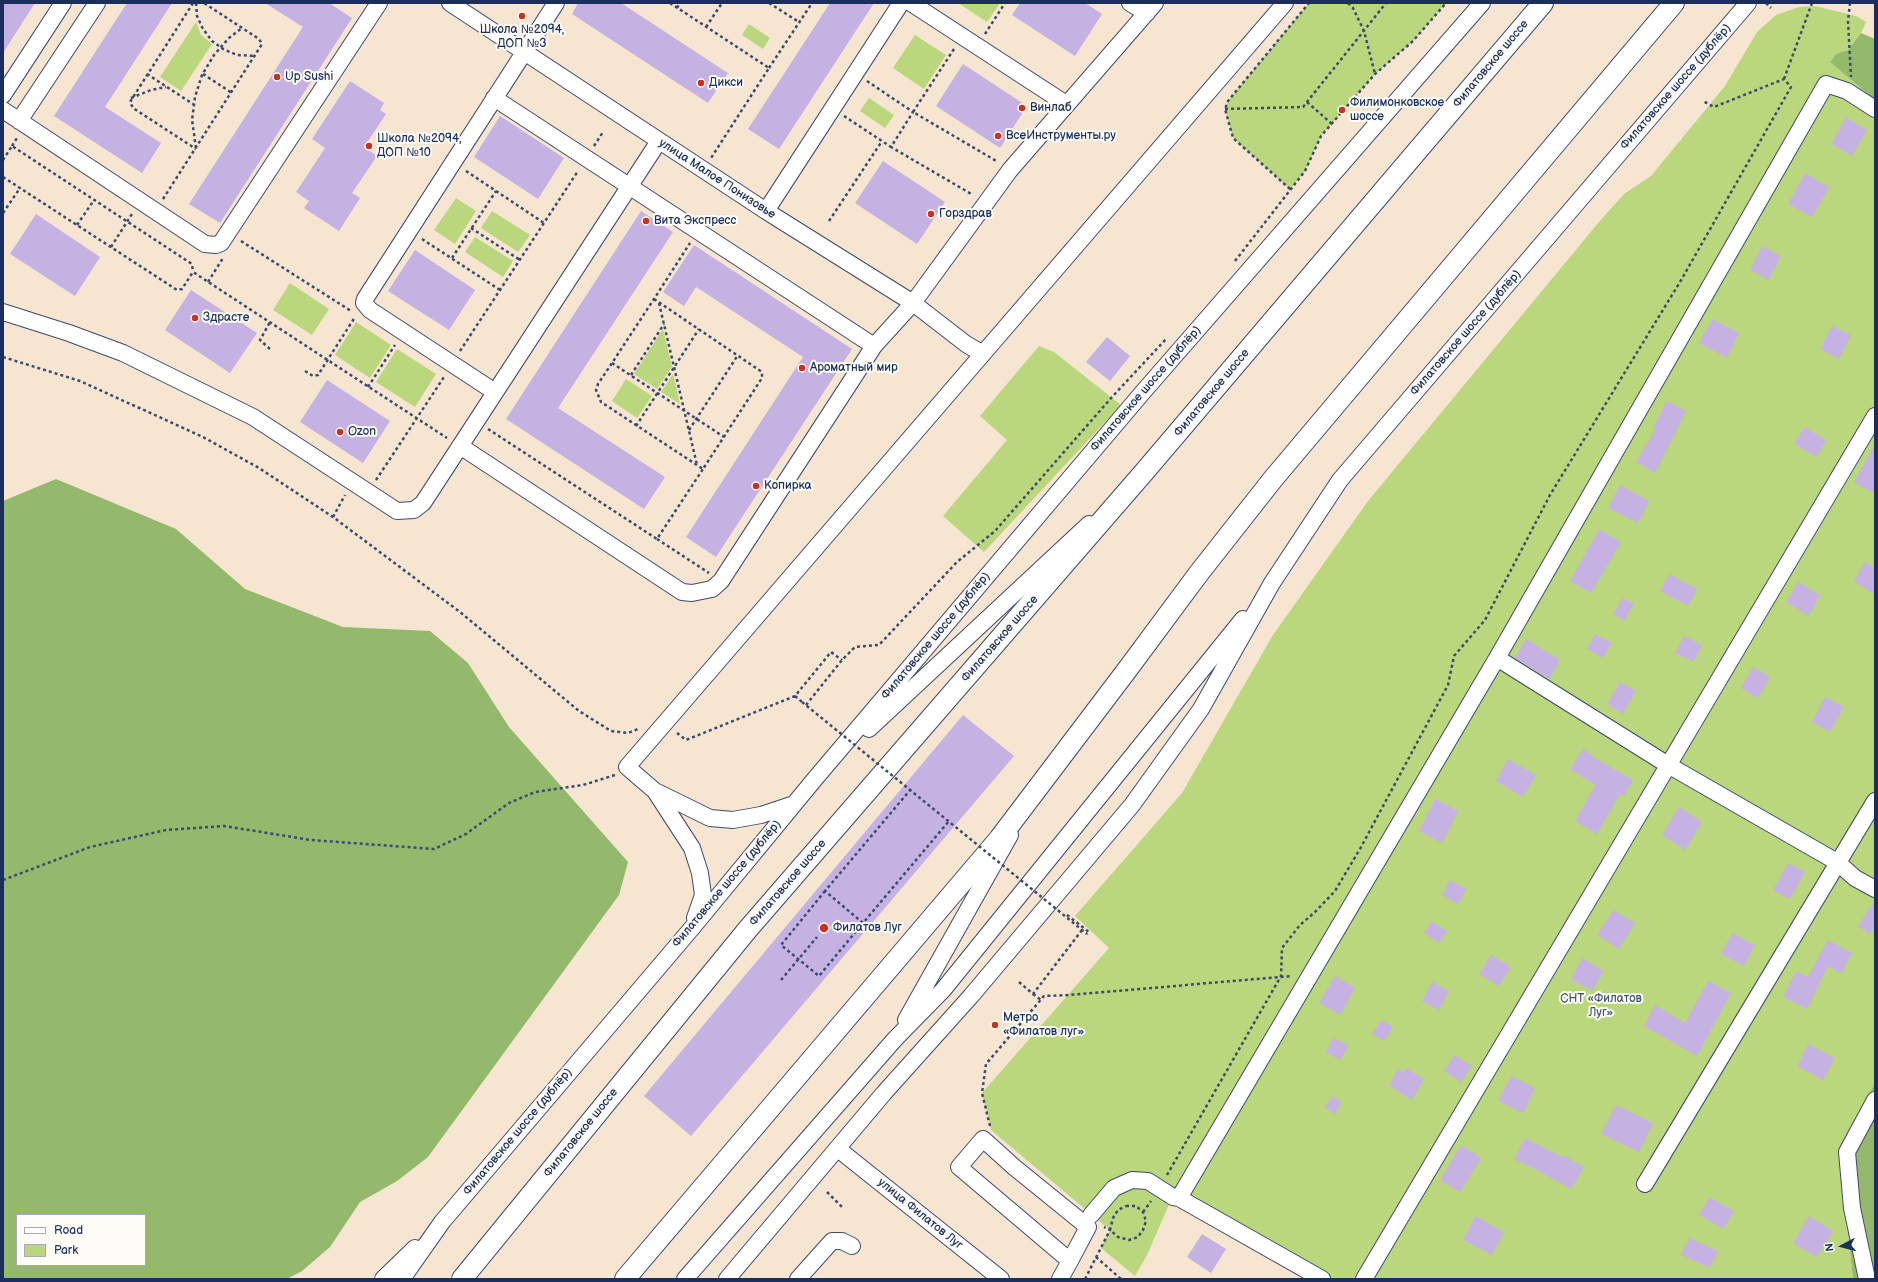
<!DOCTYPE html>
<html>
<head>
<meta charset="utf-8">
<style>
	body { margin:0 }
	#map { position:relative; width:1878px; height:1282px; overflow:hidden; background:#f6e5d0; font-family:"Balsamiq Sans",sans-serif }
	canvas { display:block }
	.frame { position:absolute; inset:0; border:4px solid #1b2f5e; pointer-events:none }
	.legend { position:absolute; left:16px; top:1214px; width:130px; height:52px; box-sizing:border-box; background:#fdfcf7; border:1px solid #a3aaba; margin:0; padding:5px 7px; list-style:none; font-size:12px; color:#1b2f5e }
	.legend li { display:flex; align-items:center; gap:8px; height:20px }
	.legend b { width:20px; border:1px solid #a3aaba }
	.north { position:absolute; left:1822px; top:1226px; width:40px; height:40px; -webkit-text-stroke:3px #fdfcf7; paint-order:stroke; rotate:264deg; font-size:11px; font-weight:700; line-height:16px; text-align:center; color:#1b2f5e }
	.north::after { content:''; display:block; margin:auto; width:14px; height:18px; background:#1b2f5e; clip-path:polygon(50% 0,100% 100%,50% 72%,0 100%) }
</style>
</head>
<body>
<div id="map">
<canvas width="1878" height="1282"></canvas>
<div class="frame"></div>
<ul class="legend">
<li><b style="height:5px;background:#fff"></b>Road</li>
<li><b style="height:11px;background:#bbd77d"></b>Park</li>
</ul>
<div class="north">N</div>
</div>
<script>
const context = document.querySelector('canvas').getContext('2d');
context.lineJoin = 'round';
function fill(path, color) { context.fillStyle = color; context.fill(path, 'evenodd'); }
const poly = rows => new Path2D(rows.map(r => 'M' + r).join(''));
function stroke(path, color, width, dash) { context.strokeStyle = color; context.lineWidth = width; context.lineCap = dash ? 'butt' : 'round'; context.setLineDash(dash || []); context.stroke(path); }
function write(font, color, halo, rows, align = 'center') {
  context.font = font + ' "Balsamiq Sans",sans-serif'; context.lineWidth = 4; context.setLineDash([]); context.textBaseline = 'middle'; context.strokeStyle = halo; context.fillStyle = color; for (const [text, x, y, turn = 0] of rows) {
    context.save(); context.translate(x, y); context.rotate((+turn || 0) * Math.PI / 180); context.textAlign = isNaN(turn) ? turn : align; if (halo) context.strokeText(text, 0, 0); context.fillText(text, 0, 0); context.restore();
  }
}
fill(poly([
	[958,3,1000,3,987,22],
	[1309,3,1446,3,1413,41,1375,74,1321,136,1305,171,1290,189,1233,138,1225,109,1228,101],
	[1815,6,1856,16,1866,22,1861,33,1848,50,1836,54,1830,62,1875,100,1875,1083,1839,1147,1853,1279,1311,1279,1171,1200,1147,1255,1135,1276,1101,1248,1110,1230,991,1130,982,1093,1109,948,1075,916,1182,793,1273,635,1368,501,1599,222,1624,194,1651,176,1725,86,1757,32,1776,15,1799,7],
	[196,22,201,35,212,44,181,91,160,77],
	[749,24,770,38,763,49,742,35],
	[915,35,946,55,924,89,893,68],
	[869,98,894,115,885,128,860,111],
	[456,198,476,211,455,244,434,230],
	[492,211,530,235,518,252,481,228],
	[475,237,513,261,503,277,465,252],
	[290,283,329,309,312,335,273,310],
	[356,322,391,345,370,378,335,355],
	[663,329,672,367,657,389,634,374],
	[1039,346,1054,352,1121,405,984,552,943,516,1007,440,980,416],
	[397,349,436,374,415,407,376,382],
	[673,374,680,404,661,392],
	[626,379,652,396,637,418,612,401]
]), '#bbd77d');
fill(poly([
	[1861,33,1875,39,1875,100,1830,62,1836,54,1848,50],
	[56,479,176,529,245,589,343,627,430,631,468,663,509,727,628,862,619,895,428,1157,397,1181,360,1202,330,1247,302,1271,287,1279,3,1279,3,501],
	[17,1215,145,1215,145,1265,17,1265],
	[1875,1083,1875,1279,1853,1279,1839,1147]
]), '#94b86c');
fill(poly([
	[3,3,35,3,3,53],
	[127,3,172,3,105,107,161,143,142,173,54,116],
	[265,3,329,3,352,18,220,223,189,204,303,27],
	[578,3,621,3,728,73,708,103,572,14],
	[830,3,874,3,779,149,748,129],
	[1020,3,1085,3,1102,14,1075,56,1012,15],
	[963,64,1027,106,1000,148,936,106],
	[350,81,384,103,380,110,386,114,364,147,377,156,352,193,360,198,339,231,304,208,309,201,296,192,325,148,312,139],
	[500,116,564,158,538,199,474,157],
	[1846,117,1867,130,1852,156,1831,144],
	[883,161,945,202,917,244,855,203],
	[1805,173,1829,187,1812,217,1788,204],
	[641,211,673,232,558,408,665,477,644,509,506,419],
	[36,214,100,257,75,296,10,254],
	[694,245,852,349,716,557,686,537,803,357,696,287,684,306,663,292],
	[1762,246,1781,256,1769,280,1750,270],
	[415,250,475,290,449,330,388,291],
	[191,290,257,333,230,373,165,330],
	[1712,319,1739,333,1727,358,1699,343],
	[1832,326,1851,335,1839,359,1820,349],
	[1107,337,1130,356,1110,381,1086,362],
	[327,380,390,421,363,463,300,422],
	[1667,401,1686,411,1655,473,1636,462,1656,428,1653,427],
	[1804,427,1826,440,1817,457,1794,444],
	[1875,444,1875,494,1854,482],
	[1620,485,1649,501,1638,523,1608,508],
	[1599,529,1621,542,1591,593,1570,581],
	[1865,562,1875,568,1875,595,1854,581],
	[1669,574,1697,589,1688,606,1660,591],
	[1798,582,1820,595,1809,616,1786,602],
	[1623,598,1634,604,1624,621,1613,614],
	[1595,634,1612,643,1603,658,1587,649],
	[1684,636,1702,645,1694,662,1675,653],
	[1526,639,1560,660,1549,679,1515,658],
	[1753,667,1770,677,1758,698,1741,688],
	[1620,682,1636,691,1623,714,1607,704],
	[1825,697,1844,707,1830,732,1812,722],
	[963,715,1014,756,691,1136,644,1096],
	[1583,749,1598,760,1633,780,1624,796,1620,794,1597,834,1575,821,1595,785,1570,769],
	[1508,759,1536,775,1523,797,1496,781],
	[1435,799,1458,811,1442,843,1419,831],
	[1679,807,1702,822,1685,850,1662,835],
	[1788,863,1805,872,1790,899,1773,890],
	[1450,880,1466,889,1458,904,1442,895],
	[1875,900,1875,927,1870,934,1858,926],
	[1613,910,1635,923,1619,949,1597,935],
	[1431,921,1447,931,1439,943,1424,933],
	[1732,933,1755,945,1744,966,1721,954],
	[1828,940,1852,953,1841,974,1828,966,1807,1009,1783,997,1796,971,1808,977],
	[1491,955,1511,967,1499,986,1479,974],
	[1582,958,1604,971,1592,991,1571,979],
	[1335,976,1355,988,1340,1015,1319,1003],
	[1708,981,1731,993,1697,1056,1644,1026,1655,1005,1685,1023],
	[1432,982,1449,991,1439,1010,1422,1001],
	[1381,1020,1393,1027,1384,1041,1372,1034],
	[1333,1038,1348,1045,1341,1060,1326,1053],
	[1808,1044,1835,1058,1823,1080,1797,1066],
	[1454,1055,1472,1066,1461,1082,1444,1071],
	[1406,1068,1424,1079,1412,1100,1389,1086,1398,1069,1404,1072],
	[1511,1076,1535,1088,1523,1113,1498,1101],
	[1332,1096,1342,1102,1335,1114,1325,1108],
	[1616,1105,1653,1123,1639,1152,1601,1134],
	[1525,1138,1562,1157,1563,1155,1584,1167,1571,1189,1535,1169,1514,1159],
	[1461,1145,1481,1158,1460,1192,1440,1180],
	[1709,1197,1734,1211,1724,1229,1699,1215],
	[1475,1216,1504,1232,1492,1255,1463,1240],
	[1809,1216,1833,1231,1817,1257,1793,1243],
	[1202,1234,1226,1249,1211,1273,1187,1257],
	[1689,1238,1718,1251,1710,1268,1681,1255]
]), '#c5b2e3');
const minor = poly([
	[450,3,766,211,913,303,966,344,983,354],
	[911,3,1066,104],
	[1130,3,1147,13],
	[3,95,63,3],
	[494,98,874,346],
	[3,110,205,244,216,245,221,243,379,3],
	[19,121,97,3],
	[766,211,901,3],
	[3,312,69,333,123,353,253,417,397,511,414,510,423,503,659,141],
	[495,392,370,310,364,303,365,299,556,3],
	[460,446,682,592,692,593,712,589,721,581,874,346,913,303,1010,170,1155,3],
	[1497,658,1668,765,1837,862,1855,878,1875,889],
	[869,729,1089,524],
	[655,791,692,848,700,873,703,895,695,918],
	[794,804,761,815,733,820,710,818,655,791,627,767,1285,3],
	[906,1020,1010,835],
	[838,1149,1001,1279],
	[1645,1184,1875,801],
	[1091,1215,1114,1188,1132,1180,1148,1181,1173,1197,1179,1198],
	[383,1279,415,1248],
	[402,1279,442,1222,692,928,814,780,1143,392,1482,3],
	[685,1279,895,1039,943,990,1243,619],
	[727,1279,884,1093,971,996,1132,805,1201,709,1272,583,1340,480,1748,3],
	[798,1279,832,1241,842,1241,852,1246],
	[1060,1279,1070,1261,1088,1227,1014,1167,983,1139,959,1167,1070,1261],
	[1322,1279,1179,1198,1497,658,1826,84,1847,91,1875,109],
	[1364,1279,1875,416],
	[1867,1279,1852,1208,1847,1152,1875,1100]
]);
const major = poly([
	[462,1279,748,929,1145,471,1543,3],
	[625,1279,999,839,1127,670,1199,573,1273,479,1674,3]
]);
stroke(minor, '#3c4a6f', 18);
stroke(major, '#3c4a6f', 22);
stroke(poly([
	[193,3,130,102,133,108,196,149],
	[196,3,197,16,203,29,212,41,223,49,237,55,256,56],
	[670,3,769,68,711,158],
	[769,3,799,22],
	[1348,3,1353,8,1364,31,1375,74],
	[1766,3,1771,8],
	[1850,3,1848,21,1851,77],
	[677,8,680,3],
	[706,27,722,3],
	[985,34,1005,3],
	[954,49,913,112,998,162],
	[769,68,812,3],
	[147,74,193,104],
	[203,74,232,93],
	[1784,79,1812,3],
	[867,81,913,112,891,147,973,195],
	[131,98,151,90,166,87],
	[1307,102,1332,124],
	[1225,109,1303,107,1386,3],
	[844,116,891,147],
	[12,146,17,138],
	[594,146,603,132],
	[196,148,192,120,195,97,202,75,214,55,229,38,242,28],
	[3,160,12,146,192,264,193,272],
	[466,171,544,223],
	[3,177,177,290,182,289,193,272,447,438],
	[1290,189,1233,138,1225,109,1228,101,1309,3],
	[163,199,262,44,259,39,204,3],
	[3,213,20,188],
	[829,221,882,141],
	[77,225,94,200],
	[471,228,520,260],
	[422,239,500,290],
	[241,241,351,311],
	[111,247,132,214],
	[452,258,496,191],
	[1235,261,1305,171,1321,136,1375,74,1413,41,1446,3],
	[208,282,223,258],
	[654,299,762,372,762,378,703,469,601,402,596,390,598,384,612,363,654,299,690,243],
	[659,303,697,465],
	[270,349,260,340,270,322],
	[460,351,578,171],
	[3,357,80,381,203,437,259,468,333,517,460,612,579,711,611,731,628,733,638,729],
	[612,363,724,437],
	[305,371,313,376,318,375,355,317],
	[631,375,664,324],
	[368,387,395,345],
	[636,426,699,329],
	[488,429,657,539,703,469],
	[689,430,738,355],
	[376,480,444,377],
	[333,517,345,495],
	[657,539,709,573],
	[795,696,802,702],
	[806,705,842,660,855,647,879,645,957,562,995,531,1112,397,1167,338],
	[677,733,686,740,795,696,831,652,842,660],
	[3,880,90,847,166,830,224,826,311,840,434,849,466,834,509,803,535,792,583,785,615,775],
	[1067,915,1089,932,1087,934],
	[781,980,817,937],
	[1019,982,1033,994,1082,930],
	[1033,994,1041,1000],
	[990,1126,982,1093,986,1064,1044,996,1069,995,1292,976],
	[1167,1175,1281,976,1282,948,1300,925,1315,912,1335,891,1360,849,1448,685,1454,656,1485,620,1550,495,1680,282,1791,87,1784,79,1714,107,1703,101],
	[827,1192,843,1208],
	[1126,1206,1136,1206,1143,1212,1146,1221,1143,1230,1138,1237,1129,1240,1118,1237,1110,1230,1113,1218,1118,1210,1126,1206],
	[1143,1212,1151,1201],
	[1096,1257,1121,1279],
	[1085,1279,1110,1230,1104,1227]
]), '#3c4a6f', 2.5, [3, 3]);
stroke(minor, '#fff', 16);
stroke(major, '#fff', 20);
stroke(poly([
	[802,702,1087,934],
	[911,789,825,891,863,923,949,821],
	[825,891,781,945,819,976,863,923]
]), '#3c4a6f', 2.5, [3, 3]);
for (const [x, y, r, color] of [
	[522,16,4,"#c8321e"],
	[277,77,4,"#c8321e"],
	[701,83,4,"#c8321e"],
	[1022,108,4,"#c8321e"],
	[1342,110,4,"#c8321e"],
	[998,136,4,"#c8321e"],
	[369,146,4,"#c8321e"],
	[931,214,4,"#c8321e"],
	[646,221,4,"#c8321e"],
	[195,318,4,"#c8321e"],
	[802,368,4,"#c8321e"],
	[340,432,4,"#c8321e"],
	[756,486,4,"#c8321e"],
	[824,928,5,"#c8321e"],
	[995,1025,4,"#c8321e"]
]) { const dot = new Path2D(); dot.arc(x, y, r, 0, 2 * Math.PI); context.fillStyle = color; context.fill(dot); stroke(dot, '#fdfcf7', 1.5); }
write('12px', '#1b2f5e', '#fdfcf7', [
	["Школа №2094,",522,30,"center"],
	["ДОП №3",522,44,"center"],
	["Up Sushi",285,77],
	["Дикси",709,83],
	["Филимонковское",1350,103],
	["шоссе",1350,117],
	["Винлаб",1030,108],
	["ВсеИнструменты.ру",1006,136],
	["Школа №2094,",377,139],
	["ДОП №10",377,153],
	["Горздрав",939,214],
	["Вита Экспресс",654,221],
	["Здрасте",203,318],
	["Ароматный мир",810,368],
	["Ozon",348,432],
	["Копирка",764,486],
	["Филатов Луг",833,928],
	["Метро",1003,1018],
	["«Филатов луг»",1003,1032]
], 'left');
write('12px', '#1b2f5e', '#fdfcf7', [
	["Филатовское шоссе",1491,64,-50],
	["Филатовское шоссе (дублёр)",1676,87,-49],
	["улица Малое Понизовье",717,179,33],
	["Филатовское шоссе (дублёр)",1466,333,-49],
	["Филатовское шоссе (дублёр)",1146,389,-49],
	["Филатовское шоссе",1212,393,-50],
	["Филатовское шоссе (дублёр)",936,636,-50],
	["Филатовское шоссе",1000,639,-49],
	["Филатовское шоссе",788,883,-49],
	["Филатовское шоссе (дублёр)",727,884,-50],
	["Филатовское шоссе (дублёр)",518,1132,-50],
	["Филатовское шоссе",581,1133,-51],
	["улица Филатов Луг",920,1214,39]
]);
write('12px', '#435966', '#fdfcf7', [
	["СНТ «Филатов",1601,999],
	["Луг»",1601,1013]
]);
</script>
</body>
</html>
